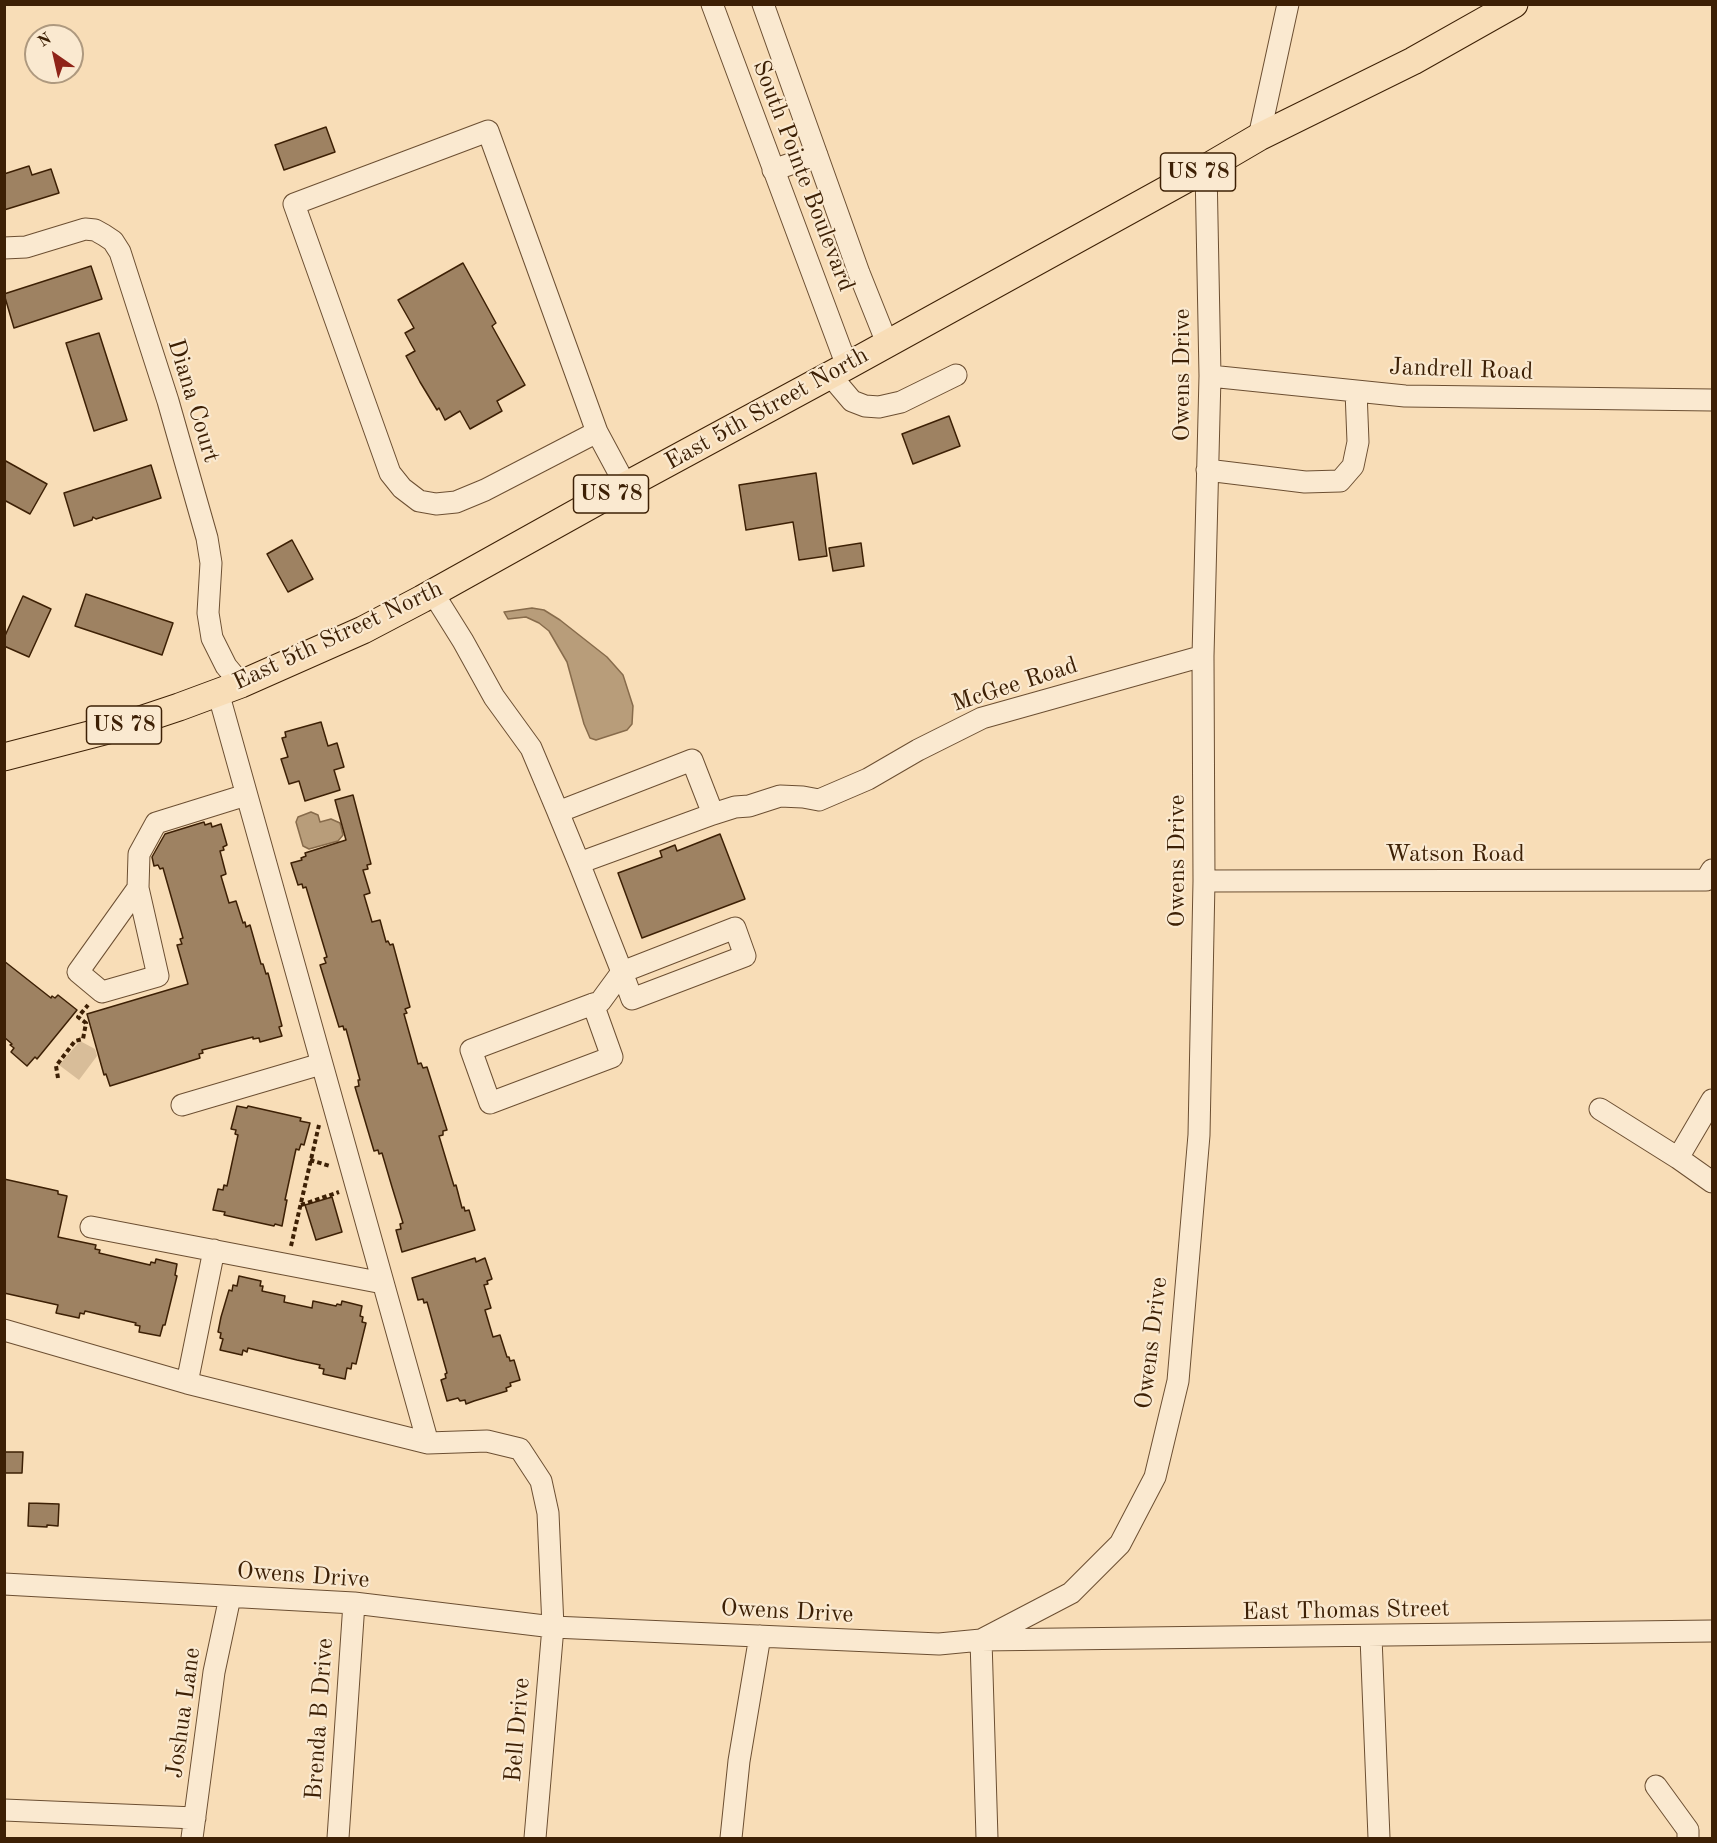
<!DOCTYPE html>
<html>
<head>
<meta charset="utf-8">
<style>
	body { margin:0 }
	#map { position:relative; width:1717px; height:1843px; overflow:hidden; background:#f8ddb7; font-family:"Old Standard TT",serif }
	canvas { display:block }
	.frame { position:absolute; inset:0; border:6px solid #3d2005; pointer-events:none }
	.north { position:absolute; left:24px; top:24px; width:60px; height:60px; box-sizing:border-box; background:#fae9d0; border:2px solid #ae997f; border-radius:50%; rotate:326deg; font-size:16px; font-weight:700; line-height:24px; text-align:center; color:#3d2005 }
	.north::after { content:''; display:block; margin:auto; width:21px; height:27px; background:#8f2418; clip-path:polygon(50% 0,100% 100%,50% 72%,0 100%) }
</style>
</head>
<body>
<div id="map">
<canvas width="1717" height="1843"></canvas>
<div class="frame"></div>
<div class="north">N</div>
</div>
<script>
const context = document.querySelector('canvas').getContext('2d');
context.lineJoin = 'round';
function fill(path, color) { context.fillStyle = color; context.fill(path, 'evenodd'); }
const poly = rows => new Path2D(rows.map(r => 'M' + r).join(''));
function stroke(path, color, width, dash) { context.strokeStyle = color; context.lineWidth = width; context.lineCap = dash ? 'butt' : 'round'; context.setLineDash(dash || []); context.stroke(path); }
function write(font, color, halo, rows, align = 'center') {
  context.font = font + ' "Old Standard TT",serif'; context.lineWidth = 4.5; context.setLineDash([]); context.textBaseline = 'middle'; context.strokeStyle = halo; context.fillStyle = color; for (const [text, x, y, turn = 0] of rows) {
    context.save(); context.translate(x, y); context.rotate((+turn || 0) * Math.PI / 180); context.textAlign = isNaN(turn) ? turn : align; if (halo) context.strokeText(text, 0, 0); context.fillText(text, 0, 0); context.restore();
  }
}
fill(poly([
	[80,1041,95,1049,97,1056,79,1080,59,1065]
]), '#d8bd99');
const water = poly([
	[532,608,544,610,560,620,607,657,623,675,633,706,632,724,627,730,596,740,590,738,584,724,567,662,549,631,539,623,526,617,508,619,504,612,532,608],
	[311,812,318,815,320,822,331,819,340,823,343,835,338,841,309,849,303,846,296,822,298,817,311,812]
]);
fill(water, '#b89d7a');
stroke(water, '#876b4b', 1.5);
const building = poly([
	[326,127,335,152,284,170,275,145,326,127],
	[29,166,32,175,51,169,59,193,4,210,4,174,29,166],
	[463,263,496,323,492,326,525,385,497,401,502,411,470,429,460,411,445,420,439,408,437,410,420,382,406,356,415,351,405,333,414,328,398,300,463,263],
	[91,266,102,299,14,328,4,294,91,266],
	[99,333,127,420,94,431,66,343,99,333],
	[949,416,960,446,913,464,902,434,949,416],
	[4,460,47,484,30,514,4,500,4,460],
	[151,465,161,498,96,519,93,517,92,520,74,526,64,493,151,465],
	[816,473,827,556,799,560,793,522,746,530,739,485,816,473],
	[292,540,313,579,288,592,267,554,292,540],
	[861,543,864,566,833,571,829,548,861,543],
	[86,594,173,623,162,655,75,626,86,594],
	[23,596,51,609,29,657,4,646,4,638,23,596],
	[321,722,328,746,337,743,344,767,334,770,340,790,305,801,299,781,289,784,281,759,288,757,282,738,286,737,285,732,321,722],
	[353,795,371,864,367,865,368,869,363,870,370,893,364,895,372,922,380,920,386,942,388,941,390,945,393,944,410,1007,405,1009,407,1013,404,1014,418,1064,421,1063,423,1068,427,1067,447,1130,443,1131,443,1135,439,1136,454,1186,456,1185,462,1208,464,1207,465,1211,469,1210,475,1230,402,1252,396,1230,401,1229,400,1224,403,1223,392,1187,382,1153,379,1154,378,1150,374,1151,355,1087,359,1086,358,1080,360,1080,346,1029,344,1030,343,1026,339,1027,320,965,326,963,324,958,327,957,306,887,303,888,302,884,298,885,291,863,302,860,301,858,306,856,305,853,346,840,335,800,353,795],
	[204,822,205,825,211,823,212,827,221,824,227,845,223,847,224,850,220,851,226,874,221,876,229,903,236,901,243,923,245,922,246,927,250,925,261,964,263,964,266,974,268,973,282,1026,279,1027,282,1036,260,1042,259,1038,253,1039,253,1037,202,1050,203,1053,199,1054,200,1058,110,1086,106,1074,104,1075,87,1014,188,984,177,945,182,944,180,939,183,938,163,868,160,869,158,865,154,866,152,857,165,834,204,822],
	[720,834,745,899,642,938,618,873,662,857,660,851,675,845,677,851,720,834],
	[4,961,51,998,52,996,55,998,58,995,77,1010,37,1059,35,1057,27,1066,11,1052,14,1048,10,1045,12,1044,4,1037,4,961],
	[237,1106,247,1108,248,1106,301,1118,300,1121,310,1123,304,1145,301,1144,299,1150,296,1149,285,1200,287,1200,282,1226,275,1224,274,1226,224,1215,225,1212,213,1210,218,1189,223,1190,224,1185,227,1186,238,1135,235,1134,236,1130,231,1129,237,1106],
	[4,1179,58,1191,58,1194,67,1196,58,1237,96,1245,95,1249,100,1250,99,1253,150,1265,151,1262,155,1263,156,1259,177,1264,175,1275,177,1276,165,1325,163,1325,160,1336,139,1332,140,1326,135,1325,136,1323,85,1311,84,1314,80,1313,79,1318,56,1313,58,1305,4,1293,4,1179],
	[332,1197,342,1232,316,1240,305,1205,332,1197],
	[475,1258,476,1262,485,1258,492,1279,487,1281,488,1284,484,1285,491,1308,485,1310,493,1337,500,1335,507,1357,509,1357,510,1361,514,1360,520,1380,510,1383,511,1386,506,1388,507,1391,474,1401,466,1404,465,1400,460,1401,458,1398,447,1401,441,1380,446,1378,445,1374,447,1373,427,1302,424,1303,423,1299,418,1300,412,1278,475,1258],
	[239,1276,261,1281,260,1286,263,1286,262,1291,285,1296,284,1302,312,1308,313,1301,336,1306,337,1304,341,1305,342,1301,362,1306,360,1316,363,1317,362,1322,366,1323,356,1364,352,1363,351,1369,347,1368,345,1379,323,1374,324,1369,319,1368,320,1365,297,1360,248,1348,247,1352,243,1350,242,1355,220,1350,223,1339,220,1338,221,1333,218,1332,221,1317,229,1290,232,1291,233,1285,237,1286,239,1276],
	[4,1452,23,1452,22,1473,4,1473,4,1452],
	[29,1503,59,1504,58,1526,47,1525,47,1527,28,1526,29,1503]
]);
fill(building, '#9e8262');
stroke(building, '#3d2005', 1.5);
const minor = poly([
	[712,4,847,366],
	[763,4,859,273,887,343],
	[1259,137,1288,4],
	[773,170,817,155],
	[4,248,26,247,85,229,95,230,104,235,113,241,120,252,168,401,207,538,211,563,208,613,212,638,226,666,241,684],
	[830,375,852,401,865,406,879,407,901,402,956,375],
	[1210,376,1405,396,1712,400],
	[597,432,485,490,456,502,436,504,419,501,402,488,390,473,294,204,488,131,597,432,626,486],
	[1207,470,1305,482,1340,481,1353,466,1358,442,1356,391],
	[433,593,463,641,494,697,531,748,558,812,692,760,713,814,735,807,749,806,780,796,803,797,819,800,868,779,918,750,982,718,1203,656],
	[558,812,579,863,622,972,632,999,745,956,735,928,622,972,600,1002,593,1004,471,1050,490,1103,612,1057,593,1004],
	[579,863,713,814],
	[1204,881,1706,880,1712,870],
	[138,888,158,976,102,992,78,972,138,888,139,854,156,823,246,795],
	[182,1105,321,1064],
	[1600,1109,1678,1158,1712,1182],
	[1678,1158,1712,1100],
	[91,1227,383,1283],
	[4,1330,187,1383,428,1443,218,692],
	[187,1383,214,1250],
	[428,1443,487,1441,520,1449,541,1481,548,1513,553,1627,535,1838],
	[4,1584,354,1603,553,1627,939,1644,981,1640,1071,1593,1120,1544,1155,1477,1178,1381,1199,1135,1204,881,1203,656,1210,376,1206,168],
	[1371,1637,1379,1838],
	[1656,1786,1688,1830,1688,1838],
	[4,1810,195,1818],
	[192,1838,214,1672,230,1597],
	[338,1838,354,1603],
	[731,1838,739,1761,760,1636],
	[987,1838,981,1640,1712,1631]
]);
const major = poly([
	[4,757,116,728,179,707,241,684,363,630,422,599,614,492,847,366,1206,168,1259,137,1413,61,1514,4]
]);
stroke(minor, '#6c4f32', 23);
stroke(major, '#3d2005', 29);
stroke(poly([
	[58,1078,56,1066,75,1041,83,1039,86,1023,78,1017,88,1005],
	[310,1160,330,1166],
	[301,1205,339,1192],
	[291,1246,319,1125]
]), '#3d2005', 4, [4.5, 3]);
stroke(minor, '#fae9d0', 21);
stroke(major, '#f8ddb7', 27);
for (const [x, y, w] of [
	[1198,172,75],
	[611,494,75],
	[124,725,75]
]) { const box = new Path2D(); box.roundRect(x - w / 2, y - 19, w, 38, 4.5); context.fillStyle = '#fae9d0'; context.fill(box); stroke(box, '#3d2005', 1.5); }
write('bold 22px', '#3d2005', null, [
	["US 78",1198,172],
	["US 78",611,494],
	["US 78",124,725]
]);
write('24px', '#3d2005', '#fae9d0', [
	["South Pointe Boulevard",803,176,69],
	["Jandrell Road",1461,370,2],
	["Owens Drive",1183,375,-90],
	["Diana Court",193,401,73],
	["East 5th Street North",767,409,-29],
	["East 5th Street North",338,636,-25],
	["McGee Road",1015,685,-18],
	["Watson Road",1455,855],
	["Owens Drive",1178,861,-90],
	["Owens Drive",1152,1343,-83],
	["Owens Drive",303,1576,4],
	["East Thomas Street",1346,1611,-1],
	["Owens Drive",787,1612,3],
	["Joshua Lane",184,1713,-82],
	["Brenda B Drive",320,1719,-86],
	["Bell Drive",518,1730,-85]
]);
</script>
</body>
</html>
